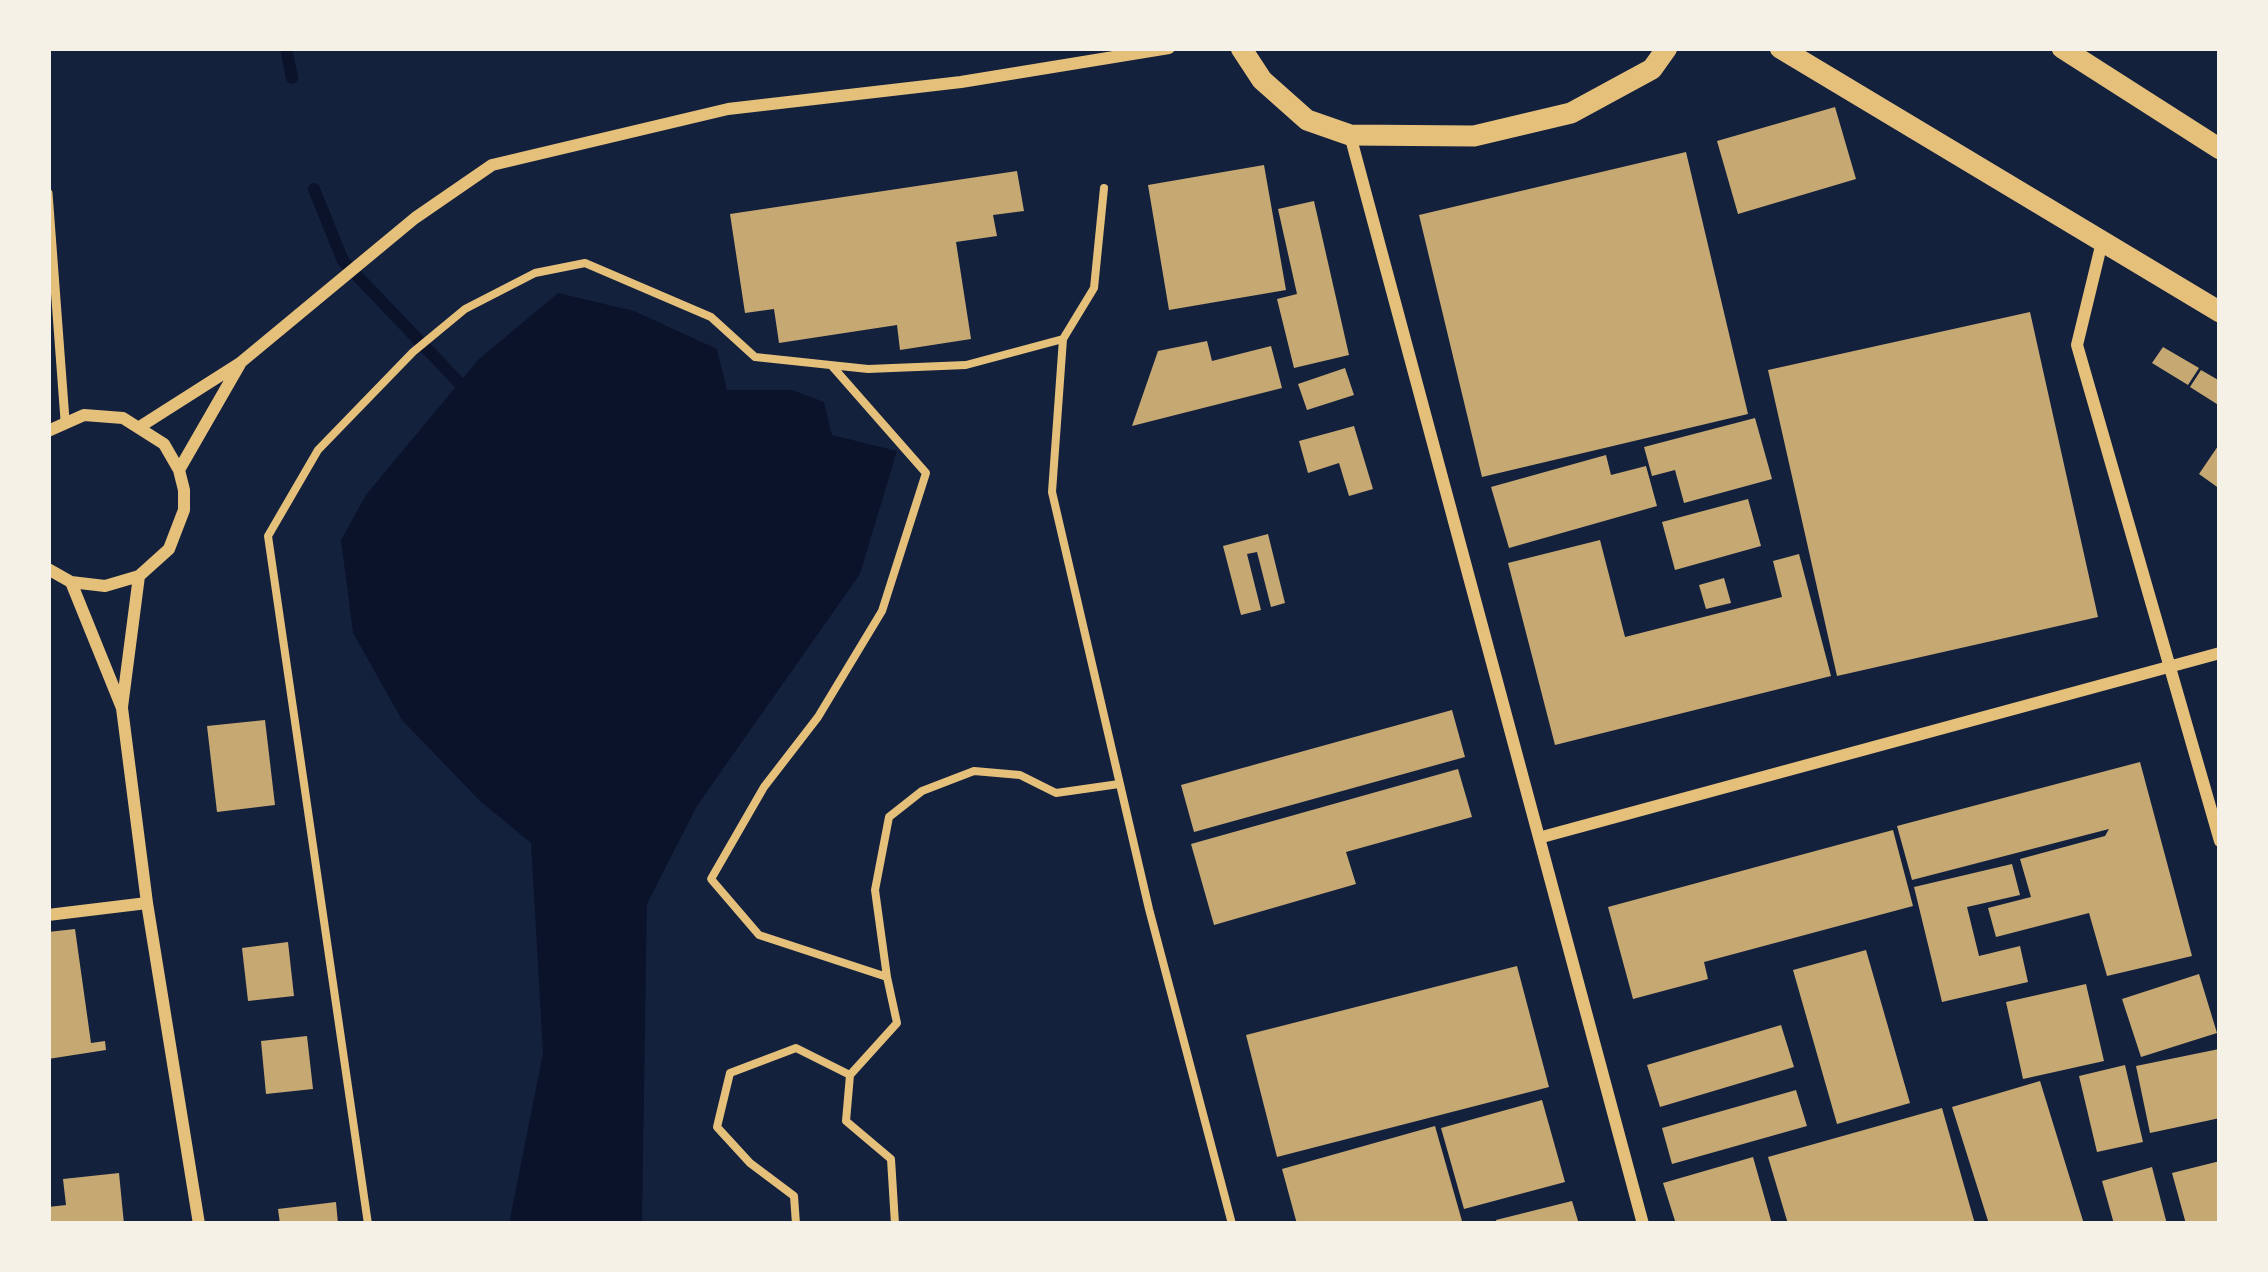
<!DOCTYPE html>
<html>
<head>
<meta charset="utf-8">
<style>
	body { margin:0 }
	#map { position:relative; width:2268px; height:1272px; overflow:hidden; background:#14213d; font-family:"Asap Condensed",sans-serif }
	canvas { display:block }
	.frame { position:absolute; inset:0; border:51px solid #f6f1e7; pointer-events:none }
</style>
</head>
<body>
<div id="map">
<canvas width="2268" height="1272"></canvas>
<div class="frame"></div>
</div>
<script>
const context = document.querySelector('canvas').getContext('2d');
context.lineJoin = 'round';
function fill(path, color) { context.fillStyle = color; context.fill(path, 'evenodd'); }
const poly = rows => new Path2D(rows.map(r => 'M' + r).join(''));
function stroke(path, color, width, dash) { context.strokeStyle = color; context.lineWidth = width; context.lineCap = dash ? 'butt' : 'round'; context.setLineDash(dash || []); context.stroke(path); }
fill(poly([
	[558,293,634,311,717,349,727,390,792,390,824,402,832,435,897,451,860,574,697,806,647,904,642,1224,509,1224,543,1053,531,843,480,801,402,720,353,633,341,540,366,495,478,360]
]), '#0b132b');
stroke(poly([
	[286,48,292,78],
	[314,189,343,261,468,392]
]), '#0b132b', 12);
fill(poly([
	[1835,107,1856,179,1738,214,1717,141],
	[1686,152,1748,414,1482,477,1419,215],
	[1264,165,1286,290,1169,310,1148,185],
	[1017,171,1024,211,993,215,997,236,956,242,971,339,900,350,897,325,779,343,774,309,745,313,730,214],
	[1314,201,1349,355,1294,368,1277,299,1297,294,1278,209],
	[2030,312,2098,617,1837,676,1768,370],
	[1207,341,1212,361,1271,346,1282,388,1132,426,1158,351],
	[2163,347,2199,368,2188,385,2152,363],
	[1345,368,1354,395,1307,410,1298,384],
	[2201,370,2220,381,2220,406,2190,387],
	[1755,418,1772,479,1684,503,1675,470,1652,476,1644,447],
	[1354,426,1373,489,1349,496,1339,463,1308,473,1299,441],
	[2220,443,2220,489,2199,474],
	[1606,455,1611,475,1646,466,1657,506,1509,548,1491,487],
	[1748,499,1761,546,1675,570,1662,522],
	[1268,534,1285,603,1271,607,1257,552,1247,554,1261,610,1241,615,1223,546],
	[1600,540,1625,637,1782,597,1773,561,1799,554,1831,676,1555,745,1508,563],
	[1724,578,1731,603,1706,609,1699,585],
	[1452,710,1465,757,1194,832,1181,785],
	[265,720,275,805,217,812,207,726],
	[2140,762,2192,956,2107,976,2089,913,1996,937,1988,908,2031,897,2020,859,2105,836,2109,829,1912,880,1897,826],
	[1458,769,1472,817,1346,852,1356,884,1214,925,1191,844],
	[1893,830,1913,906,1704,962,1708,979,1633,999,1608,907],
	[2012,864,2020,895,1967,907,1979,956,2020,946,2028,982,1942,1002,1914,887],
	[75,929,91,1043,105,1041,106,1050,48,1059,48,932],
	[288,942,294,996,248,1001,242,948],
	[1866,950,1910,1103,1837,1124,1793,970],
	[1517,966,1549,1087,1277,1157,1246,1035],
	[2199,974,2217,1033,2141,1057,2122,999],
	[2086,984,2104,1061,2023,1079,2006,1002],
	[1781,1025,1794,1067,1660,1107,1647,1065],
	[307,1036,313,1089,266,1094,261,1041],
	[2219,1049,2220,1118,2150,1133,2136,1066],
	[2125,1065,2143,1142,2097,1152,2079,1076],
	[2040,1081,2084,1224,1989,1224,1952,1107],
	[1796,1090,1807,1126,1672,1164,1662,1128],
	[1542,1100,1565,1182,1464,1209,1441,1128],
	[1942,1108,1975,1224,1788,1224,1768,1157],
	[1435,1126,1462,1221,1297,1224,1282,1169],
	[1753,1157,1772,1224,1676,1224,1663,1183],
	[2220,1161,2220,1224,2186,1224,2172,1173],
	[2152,1167,2167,1224,2114,1224,2102,1181],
	[119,1173,124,1224,48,1224,48,1207,66,1205,63,1179],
	[1572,1201,1579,1224,1497,1224,1496,1220],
	[336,1202,338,1224,280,1224,278,1209]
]), '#c6a872');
stroke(poly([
	[1063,339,1094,288,1104,188],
	[832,366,926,473,882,611,818,717,764,787,711,879,759,935,887,977,875,890,889,817,922,791,974,771,1020,775,1056,793,1119,784],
	[887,977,897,1023,850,1075,846,1121,891,1159,895,1224],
	[368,1224,268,536,318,450,413,352,465,309,535,273,585,263,711,317,755,357,868,369,966,365,1063,339,1052,492,1149,909,1232,1224],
	[796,1224,794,1196,750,1163,717,1127,730,1073,796,1048,850,1075]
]), '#e5c07b', 8);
stroke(poly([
	[48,193,65,420]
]), '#e5c07b', 9);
stroke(poly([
	[1350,135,1643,1224],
	[2102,242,2077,345,2220,841],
	[141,426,240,363,415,218,492,165,728,109,961,82,1169,48],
	[48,431,84,415,123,418,164,444,179,470,184,490,184,510,169,549,139,576,105,586,71,582,48,569],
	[179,470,240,364],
	[71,582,122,708,147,903,199,1224],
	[122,707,139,576],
	[1542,837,2220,653],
	[48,915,147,903]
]), '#e5c07b', 12);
stroke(poly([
	[1241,48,1262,80,1307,120,1350,135,1474,136,1571,113,1652,69,1667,48],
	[1780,48,2220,312],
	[2062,48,2220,149]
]), '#e5c07b', 21);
</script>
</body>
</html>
